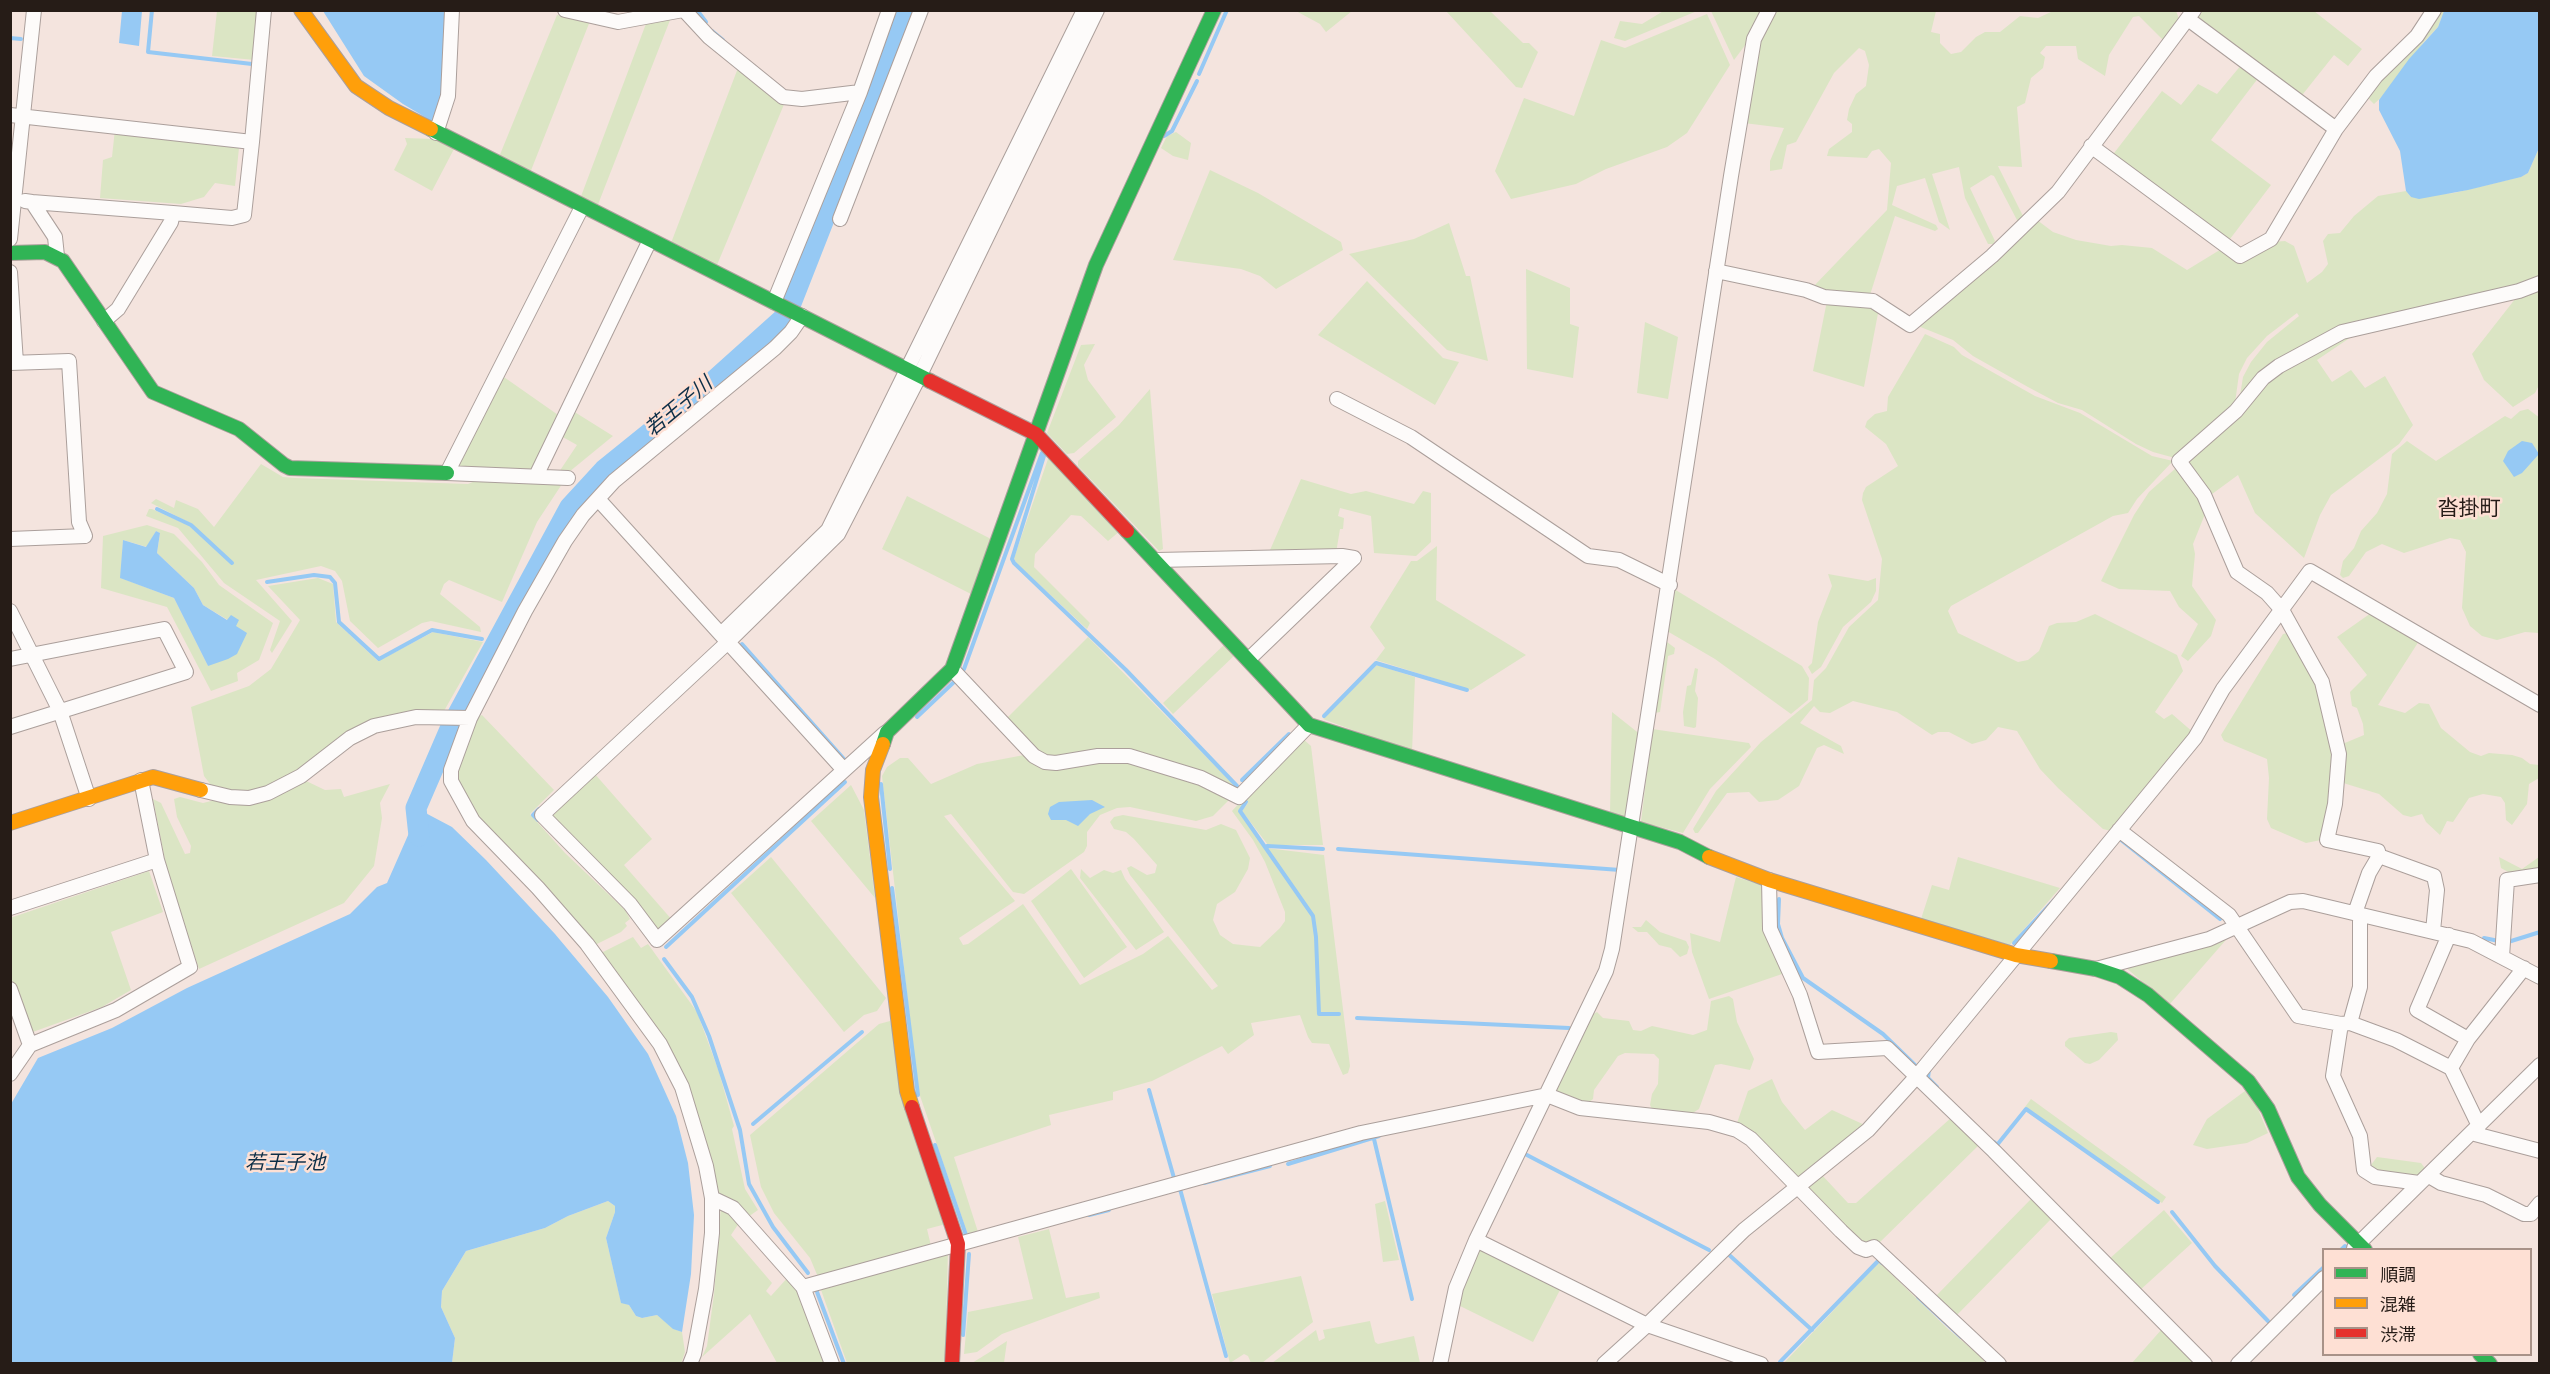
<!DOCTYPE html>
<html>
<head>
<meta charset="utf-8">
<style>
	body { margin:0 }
	#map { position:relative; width:2550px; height:1374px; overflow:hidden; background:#f4e4de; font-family:Merriweather,"Noto Sans JP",serif }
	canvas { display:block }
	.frame { position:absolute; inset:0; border:12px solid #261c17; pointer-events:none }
	.legend { position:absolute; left:2322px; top:1248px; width:210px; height:108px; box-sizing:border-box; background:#fee0d4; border:2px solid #a89288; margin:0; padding:8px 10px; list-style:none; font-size:18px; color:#261c17 }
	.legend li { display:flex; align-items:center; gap:12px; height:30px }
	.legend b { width:30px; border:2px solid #a89288 }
</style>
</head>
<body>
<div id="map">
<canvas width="2550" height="1374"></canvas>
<div class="frame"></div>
<ul class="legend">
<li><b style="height:8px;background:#30b455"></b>順調</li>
<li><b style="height:8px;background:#ff9f0a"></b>混雑</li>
<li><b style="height:8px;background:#e5322d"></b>渋滞</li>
</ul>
</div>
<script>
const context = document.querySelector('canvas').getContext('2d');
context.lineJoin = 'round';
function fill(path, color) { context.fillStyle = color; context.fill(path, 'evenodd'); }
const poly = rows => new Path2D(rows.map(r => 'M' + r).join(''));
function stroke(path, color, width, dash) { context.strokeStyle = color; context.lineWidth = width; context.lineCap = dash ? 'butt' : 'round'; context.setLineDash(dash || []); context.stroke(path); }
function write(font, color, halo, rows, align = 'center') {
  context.font = font + ' Merriweather,"Noto Sans JP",serif'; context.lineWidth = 5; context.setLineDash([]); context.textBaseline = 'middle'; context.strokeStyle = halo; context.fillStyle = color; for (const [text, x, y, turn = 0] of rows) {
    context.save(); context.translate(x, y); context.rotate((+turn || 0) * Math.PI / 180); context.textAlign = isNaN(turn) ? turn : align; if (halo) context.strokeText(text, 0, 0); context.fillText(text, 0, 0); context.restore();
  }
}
fill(poly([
	[1665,10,1697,11,1625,41,1614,38,1620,21,1642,24],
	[217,11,260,11,255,60,212,56],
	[1296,11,1352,11,1326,32,1320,24],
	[1446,11,1490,11,1523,43,1529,43,1538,52,1522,88,1516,87],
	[1711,11,1762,11,1746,44,1734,60],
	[1777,11,1936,11,1931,32,1940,34,1940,43,1951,54,1961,52,1976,37,1985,32,2000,32,2020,16,2038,18,2053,11,2176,11,2180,21,2165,42,2139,16,2133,17,2109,55,2105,76,2078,59,2076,46,2046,46,2040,53,2045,57,2043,68,2031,78,2025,103,2017,107,2022,167,1998,166,2024,218,2018,222,1994,176,1991,175,1970,188,1995,241,1993,244,1988,244,1965,198,1959,167,1932,174,1950,230,1939,222,1925,178,1897,186,1892,205,1936,225,1938,229,1935,231,1895,216,1870,295,1837,296,1812,288,1887,210,1891,163,1879,149,1872,151,1867,158,1827,156,1829,149,1852,132,1852,124,1847,120,1849,109,1856,94,1866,86,1869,65,1865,51,1859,48,1834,73,1796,142,1787,145,1782,169,1770,171,1770,161,1784,128,1744,123,1759,48,1765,30],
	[2198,11,2314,11,2362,49,2348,66,2334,55,2299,99,2193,21],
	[2440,11,2444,11,2438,27,2423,43,2388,91,2374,104,2369,99,2367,92],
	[1707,14,1730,65,1687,133,1667,147,1606,169,1576,184,1511,199,1495,171,1524,98,1574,116,1601,40,1625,48],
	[557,15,590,21,530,173,499,157],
	[672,15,597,207,580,199,647,21],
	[2242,64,2259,77,2211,140,2271,185,2227,243,2111,157,2162,91,2181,105,2198,84,2217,94],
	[738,68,785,102,717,265,671,243],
	[115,129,237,145,239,148,235,186,215,183,204,197,181,204,100,198,103,160,112,157],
	[1176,132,1191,143,1188,160,1173,156,1161,148,1167,136],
	[405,138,433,139,454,149,432,191,394,170,407,144],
	[2539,148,2539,280,2343,329,2239,402,2243,377,2251,362,2267,342,2299,316,2297,313,2267,336,2247,358,2239,374,2235,403,2175,458,2153,452,2136,444,2082,410,2058,403,2028,387,1973,356,1953,340,1918,326,2037,220,2053,232,2076,240,2111,246,2122,245,2152,248,2187,270,2223,248,2238,259,2272,242,2285,241,2294,246,2307,283,2322,272,2328,264,2323,241,2328,234,2340,233,2354,216,2378,196,2406,191,2411,197,2454,193,2520,177,2528,173],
	[1210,170,1258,193,1341,242,1343,250,1276,289,1260,276,1241,269,1173,260],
	[1449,223,1466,276,1470,276,1488,361,1447,350,1349,254,1414,239],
	[1526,269,1570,288,1570,324,1579,327,1573,378,1527,369],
	[1367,281,1443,358,1459,362,1435,405,1318,335],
	[2539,287,2540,383,2535,393,2513,407,2484,380,2472,354,2519,294],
	[1827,301,1879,308,1864,387,1813,371],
	[1645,322,1678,337,1668,399,1637,393],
	[2363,329,2317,360,2332,382,2351,370,2365,388,2385,376,2413,425,2399,444,2331,495,2320,515,2304,558,2255,513,2238,475,2208,497,2184,463,2278,370],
	[1925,334,1954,347,1962,355,2035,396,2080,413,2152,456,2173,461,2137,499,2128,513,2113,516,1951,606,1948,611,1958,633,2018,662,2028,660,2039,651,2049,626,2057,623,2076,622,2095,614,2177,655,2183,671,2155,712,2164,719,2172,714,2194,733,2111,831,2103,829,2058,788,2040,769,2017,731,1998,727,1986,740,1972,744,1949,732,1938,732,1932,735,1897,712,1853,701,1830,713,1820,712,1814,706,1800,723,1841,746,1844,754,1824,745,1817,748,1799,786,1778,800,1759,802,1749,792,1727,793,1698,833,1695,833,1693,829,1716,791,1761,742,1812,700,1814,680,1826,668,1849,627,1878,600,1882,559,1862,500,1863,493,1866,487,1898,466,1886,444,1865,427,1867,421,1875,414,1887,411,1888,397],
	[1095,344,1084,365,1088,380,1116,417,1074,453,1067,454,1047,433,1081,345],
	[501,375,561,417,534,471,453,470],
	[1150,389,1163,549,1159,551,1078,466,1078,461,1119,425],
	[2528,409,2540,418,2539,633,2525,632,2497,640,2482,636,2470,626,2462,608,2466,552,2460,540,2450,538,2404,553,2382,544,2366,552,2349,576,2343,578,2340,575,2343,561,2354,548,2361,531,2377,513,2387,494,2392,454,2407,441,2436,461,2505,416,2511,419,2520,411],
	[573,411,613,436,569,472,559,472,577,445,561,436],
	[1049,456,1120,531,1108,541,1081,516,1071,515,1035,554,1034,567,1090,623,1087,629,1016,563,1014,558],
	[261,464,283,477,295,478,468,484,480,479,562,484,537,522,502,602,449,580,444,584,440,594,480,627,481,632,431,621,422,623,378,648,350,621,342,581,335,571,321,566,256,580,292,621,272,653,270,650,280,621,224,583,178,528,146,516,149,509,152,509,190,526,232,564,192,524,151,503,156,499,174,508,176,500,198,509,214,527],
	[2176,468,2207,509,2193,544,2195,554,2192,586,2216,620,2211,636,2188,661,2181,656,2198,624,2179,607,2170,591,2119,589,2101,581,2134,515,2149,492],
	[1301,479,1351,494,1366,491,1414,504,1423,491,1431,493,1431,542,1416,556,1374,553,1371,516,1340,508,1338,516,1344,518,1343,529,1340,529,1336,553,1267,557],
	[907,496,991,539,971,594,882,549],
	[147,525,174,534,202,562,219,585,273,623,259,660,237,673,238,681,211,691,167,607,101,588,103,536],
	[156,531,160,533,157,553,194,588,203,605,228,620,208,666,174,598,121,578,123,540,147,547],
	[1437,546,1436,600,1526,655,1471,690,1376,660,1385,648,1370,627,1411,561,1417,561],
	[1828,574,1868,581,1876,578,1876,591,1871,602,1843,627,1821,667,1812,674,1808,667,1812,663,1818,622,1832,586],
	[318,578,333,584,336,622,378,661,433,632,483,642,444,711,404,714,296,772,276,786,251,792,214,789,204,776,191,707,249,686,271,669,300,620,268,586],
	[1674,589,1802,666,1809,678,1808,700,1791,714,1715,659,1667,631],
	[2371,613,2419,641,2378,705,2405,713,2419,703,2429,704,2441,728,2470,752,2481,756,2489,753,2512,755,2522,758,2530,764,2539,765,2539,778,2529,784,2527,804,2512,825,2506,820,2505,803,2501,797,2483,794,2469,798,2453,822,2447,821,2440,835,2426,822,2422,814,2411,817,2403,815,2379,794,2340,782,2340,745,2364,735,2363,724,2357,708,2352,706,2350,692,2367,675,2337,637],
	[2288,633,2318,683,2335,754,2331,801,2321,840,2306,843,2271,828,2267,819,2269,778,2267,759,2224,741,2221,735,2283,634],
	[1088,637,1235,786,1232,789,1160,759,1045,757,1006,719],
	[1667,642,1675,648,1674,654,1668,656,1660,712,1655,713,1665,644],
	[1226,643,1236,654,1173,714,1163,703],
	[1377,665,1415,677,1412,752,1323,719],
	[1695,668,1698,669,1695,691,1698,698,1696,727,1694,728,1684,726,1683,712,1687,686,1691,685],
	[1612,712,1641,735,1625,818,1610,813],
	[482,715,554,790,530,814,565,853,625,910,630,919,625,923,627,926,621,932,593,946,475,819,457,789,458,758,476,718],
	[1652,729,1749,743,1751,747,1710,789,1683,833,1641,822],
	[1303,739,1311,746,1323,845,1268,845,1242,811,1248,803,1245,797],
	[1024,755,1127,760,1179,774,1230,799,1213,816,1196,821,1130,807,1117,808,1100,815,1087,832,1087,846,1084,852,1024,894,1013,892,951,814,944,816,1015,901,959,938,963,945,968,944,1023,904,1080,985,1143,954,1168,936,1212,990,1218,986,1130,875,1127,868,1131,866,1147,875,1155,873,1157,865,1134,839,1126,832,1114,829,1110,822,1114,817,1123,815,1206,830,1221,824,1236,830,1250,858,1248,869,1235,892,1217,904,1213,920,1220,935,1233,944,1260,947,1280,928,1285,921,1285,912,1265,862,1253,840,1232,811,1243,799,1246,802,1239,811,1266,848,1324,855,1350,1066,1348,1073,1343,1075,1329,1044,1312,1043,1308,1037,1300,1015,1251,1023,1254,1035,1228,1054,1222,1046,1152,1081,1113,1092,1113,1100,1049,1115,1051,1125,954,1157,978,1232,968,1235,918,1090,882,776,887,767,900,758,908,758,931,784,977,764],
	[594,773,652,839,624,865,673,921,655,932,550,814],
	[302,779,325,790,341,789,344,797,390,784,380,803,382,818,374,866,344,903,199,969,168,875,153,799,161,803,185,854,190,853,191,846,177,817,174,799,180,797,203,803],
	[851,785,864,810,875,898,811,821],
	[771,857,886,998,877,1011,864,1015,844,1032,731,893],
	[1958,857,2060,888,2010,945,1921,919,1932,885,1949,890],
	[2499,857,2522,869,2539,857,2539,872,2510,877,2510,873,2501,868],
	[1071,869,1127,947,1084,978,1031,901],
	[1081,869,1090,878,1104,870,1113,873,1121,870,1125,879,1164,932,1136,950,1080,878],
	[149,871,163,912,111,932,131,990,102,1007,30,1033,11,977,10,918],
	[1736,877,1762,885,1785,973,1709,999,1692,952,1690,933,1720,942],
	[1646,920,1660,932,1686,941,1689,947,1687,954,1680,957,1671,948,1659,945,1647,932,1638,932,1632,927,1641,927],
	[2232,933,2169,1005,2123,965],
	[633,937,641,948,648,944,697,1012,719,1072,734,1126,732,1129,745,1189,758,1210,748,1217,716,1194,699,1124,599,954],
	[1729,996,1733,999,1737,1022,1754,1059,1750,1070,1721,1064,1715,1065,1699,1109,1691,1114,1653,1111,1650,1105,1652,1094,1658,1084,1659,1059,1654,1054,1625,1053,1618,1056,1594,1090,1593,1099,1588,1103,1556,1094,1553,1089,1590,1016,1597,1012,1603,1018,1629,1021,1633,1030,1641,1031,1652,1026,1693,1035,1707,1030,1711,1001],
	[890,1021,946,1224,927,1229,931,1246,818,1277,810,1258,774,1213,761,1187,750,1135,879,1024],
	[2111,1032,2117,1033,2118,1040,2099,1060,2090,1064,2085,1063,2065,1046,2065,1042,2069,1038],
	[1772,1079,1782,1102,1805,1130,1832,1110,1867,1126,1804,1176,1799,1177,1736,1126,1748,1091],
	[2245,1091,2253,1097,2268,1133,2247,1143,2207,1149,2193,1145,2207,1119],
	[2031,1099,2166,1197,2162,1203,2025,1107],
	[1952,1117,1979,1145,1877,1245,1865,1247,1804,1187,1821,1174,1848,1203,1856,1203],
	[2377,1157,2421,1163,2424,1167,2424,1174,2418,1177,2378,1172,2371,1165],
	[2032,1198,2052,1218,1955,1317,1934,1298],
	[608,1201,615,1206,615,1212,606,1238,621,1302,629,1305,636,1316,642,1318,657,1315,674,1329,682,1332,685,1352,681,1364,452,1363,455,1338,441,1307,442,1291,466,1251,545,1228,568,1216],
	[1385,1201,1399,1260,1383,1262,1375,1204],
	[721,1205,741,1220,731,1235,772,1283,766,1291,771,1296,789,1276,795,1284,828,1363,777,1363,750,1314,702,1357,707,1346,714,1294],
	[2164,1210,2192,1243,2139,1291,2108,1260],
	[1049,1229,1066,1298,1099,1292,1100,1298,1002,1334,977,1352,964,1354,968,1312,1033,1299,1018,1237],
	[1477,1247,1561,1288,1533,1342,1456,1304],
	[948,1250,945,1363,847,1363,820,1287],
	[1879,1262,1948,1329,1985,1360,1982,1364,1783,1364],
	[1301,1276,1313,1322,1262,1363,1251,1363,1248,1356,1244,1354,1230,1363,1212,1294],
	[1370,1321,1375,1342,1378,1344,1414,1336,1420,1363,1272,1363,1316,1330,1319,1341,1325,1338,1323,1330],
	[2162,1329,2196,1364,2131,1364],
	[1007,1341,1004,1363,972,1363,993,1350]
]), '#dbe5c4');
fill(poly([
	[122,11,142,11,139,46,119,43],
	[323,11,446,11,443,88,435,123,403,104,364,76],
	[2444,11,2539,11,2539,148,2528,173,2521,177,2468,190,2419,199,2411,197,2406,191,2400,151,2379,110,2379,100,2409,59,2438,27],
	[2522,441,2532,443,2539,454,2522,473,2514,477,2503,461,2508,451],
	[156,531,160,533,157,553,194,588,203,605,227,620,231,615,239,620,236,626,247,633,237,654,228,659,208,666,174,598,120,578,123,540,146,547],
	[1092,800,1105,807,1090,814,1078,826,1066,820,1051,820,1048,814,1050,807,1059,802],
	[416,808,452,827,486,860,555,934,608,997,648,1054,676,1116,688,1163,694,1215,691,1274,682,1332,673,1329,657,1315,642,1318,636,1316,629,1305,621,1303,606,1238,615,1212,615,1206,608,1201,568,1216,545,1228,466,1251,442,1291,441,1307,455,1338,452,1363,11,1363,11,1104,38,1058,112,1028,187,988,350,914,377,887,387,883,409,833]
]), '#96c9f4');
stroke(poly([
	[152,10,148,52,252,64],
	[697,10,706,22],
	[712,31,723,40],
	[10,38,21,39],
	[1199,74,1227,10],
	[868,93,875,95],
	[1164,136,1172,131,1197,81],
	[902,395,911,378],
	[1044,456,1012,559,1014,563,1126,670,1237,786],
	[157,509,191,525,232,563],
	[267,582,314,575,330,577,335,583,339,622,379,659,432,630,482,639],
	[742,644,844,759],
	[964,669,1042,453],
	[1324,716,1376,663,1467,690],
	[917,717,954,682],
	[1242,780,1289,734],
	[881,784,890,869],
	[1246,802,1240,811,1313,916,1316,937,1319,1014,1339,1014],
	[538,820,533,815,539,809],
	[2121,840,2220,919],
	[1267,846,1323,849],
	[1338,849,1620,870],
	[892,888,918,1095],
	[1779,899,1778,924,1782,938,1803,978,1883,1034,1915,1065],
	[2484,938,2499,941],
	[2508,942,2540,932],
	[2014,943,2054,900],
	[666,947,845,782],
	[664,959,692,997,709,1036,740,1130,749,1184,773,1227,808,1273],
	[1357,1018,1569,1028],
	[1929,1069,1928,1078,1937,1087],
	[1149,1090,1174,1178],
	[753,1124,862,1032],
	[1374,1139,1412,1299],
	[1994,1142,1997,1145,2026,1109,2158,1202],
	[935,1145,966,1235],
	[1525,1154,1709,1250],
	[1288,1164,1379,1136],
	[1204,1183,1270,1166],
	[1177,1190,1180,1189,1226,1356],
	[2172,1212,2215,1266,2268,1321],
	[1089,1215,1109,1210],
	[2341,1250,2345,1246],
	[1727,1253,1812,1330],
	[817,1292,844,1364],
	[2294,1295,2324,1267],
	[1918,1297,1961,1337],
	[963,1335,969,1254],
	[1780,1362,1879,1260,1882,1263]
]), '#96c9f4', 4);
stroke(poly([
	[419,836,416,808,451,727,570,507,604,470,708,386,786,316,906,10]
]), '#96c9f4', 21);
const street = poly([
	[565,10,618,22,683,10],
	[684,10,709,37,783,97,802,99,860,92],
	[2188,19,2336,129],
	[10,115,252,142,264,10],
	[436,133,448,96,452,10],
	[2091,146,2240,256,2271,239,2336,129,2376,76,2417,36,2434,10],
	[25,201,32,202,55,237,57,256],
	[32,202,173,213],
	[840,219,921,10],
	[10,239,34,10],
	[1716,271,1806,290,1824,297,1873,301,1910,325,1992,256,2058,192,2194,10],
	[10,272,16,363],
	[774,302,860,92,889,10],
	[104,321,118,309,171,222,173,213,232,218,244,215,252,142],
	[10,363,69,361,79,522,85,536,10,539],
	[1337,399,1411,437,1588,556,1619,560,1670,585],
	[536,476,650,240],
	[568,478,447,473,582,207],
	[598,499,844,770],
	[1157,560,1342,556,1354,558],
	[10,611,60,711,89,799],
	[721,634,828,530,1084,10],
	[10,659,164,629,186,672,10,727],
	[1249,659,1354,558],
	[952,669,1034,756,1045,762,1056,763,1098,756,1129,756,1201,778,1239,797,1309,725],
	[885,733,657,940,630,904,542,815,728,642,838,534,920,375,1097,10],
	[201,790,230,797,249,798,268,793,301,776,350,738,374,726,416,717,470,718],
	[2119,830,2229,915,2298,1016,2341,1024,2350,1023,2396,1040,2451,1068,2479,1126],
	[2379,856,2378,851,2327,840,2335,804,2339,754,2322,682,2282,610,2267,593,2237,572,2204,495,2179,461,2236,411,2263,378,2279,366,2342,332,2519,291,2540,283],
	[1769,880,1770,929,1800,995,1818,1052,1887,1048,1994,1151,2205,1364],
	[10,908,157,860,141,780],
	[2355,913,2369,873,2379,856,2434,876,2437,890,2433,931],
	[2449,935,2417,1010,2468,1039],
	[2502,957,2507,880,2540,875],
	[2096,969,2209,939,2290,902,2303,901,2471,941,2540,977],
	[10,989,30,1045],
	[2350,1023,2360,987,2360,915],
	[2341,1024,2333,1076,2360,1136,2364,1170,2375,1177,2419,1183],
	[2451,1068,2468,1039,2524,968],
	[10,1074,30,1045,116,1010,190,967,157,860],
	[2471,1133,2540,1151],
	[2429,1176,2441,1183,2486,1195,2524,1214,2531,1214,2540,1203],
	[712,1198,733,1208,803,1287,832,1364],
	[1476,1240,1647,1325,1761,1364],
	[2354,1248,2540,1065],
	[803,1287,1361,1133,1547,1095,1580,1108,1709,1122,1737,1130,1751,1139,1841,1231,1858,1247,1866,1250,1874,1247,1999,1364],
	[690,1364,694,1354,706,1289,712,1233,712,1198,706,1166,682,1087,660,1044,587,944,538,888,473,821,451,781,451,770,470,718,525,611,565,541,583,515,614,481,775,348,791,332,802,316],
	[1440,1364,1456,1288,1476,1240,1606,971,1612,949,1731,176,1754,39,1769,10],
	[1604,1364,1647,1325,1744,1230,1868,1130,1917,1076,2195,738,2223,689,2310,571,2540,705],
	[2238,1364,2324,1278]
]);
const fast = poly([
	[431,129,930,381],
	[10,253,45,252,63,261,153,392,239,429,284,465,290,468,447,473],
	[1127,531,1309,725,1680,842,1709,857],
	[883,744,887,732,952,669,1096,265,1214,10],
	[2051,961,2096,969,2120,977,2148,995,2248,1081,2268,1109,2298,1177,2320,1205,2365,1250],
	[2480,1354,2490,1364]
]);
const slow = poly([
	[301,10,356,86,389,108,431,129],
	[883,744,873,770,871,797,907,1091,912,1107],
	[10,823,153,777,201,790],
	[1709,857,1769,880,2016,955,2051,961]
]);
const jam = poly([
	[930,381,1036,434,1127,531],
	[912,1107,958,1244,952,1364]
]);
stroke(street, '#ab9f9b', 16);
stroke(fast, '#ab9f9b', 16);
stroke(slow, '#ab9f9b', 16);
stroke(jam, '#ab9f9b', 16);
stroke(street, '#fdfbfa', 14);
stroke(fast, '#30b455', 14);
stroke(slow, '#ff9f0a', 14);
stroke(jam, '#e5322d', 14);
write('italic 20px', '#0c2e47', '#fee0d4', [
	["若王子川",679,407,-40],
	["若王子池",285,1163]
]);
write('21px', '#261c17', '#fee0d4', [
	["沓掛町",2469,509]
]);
</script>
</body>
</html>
